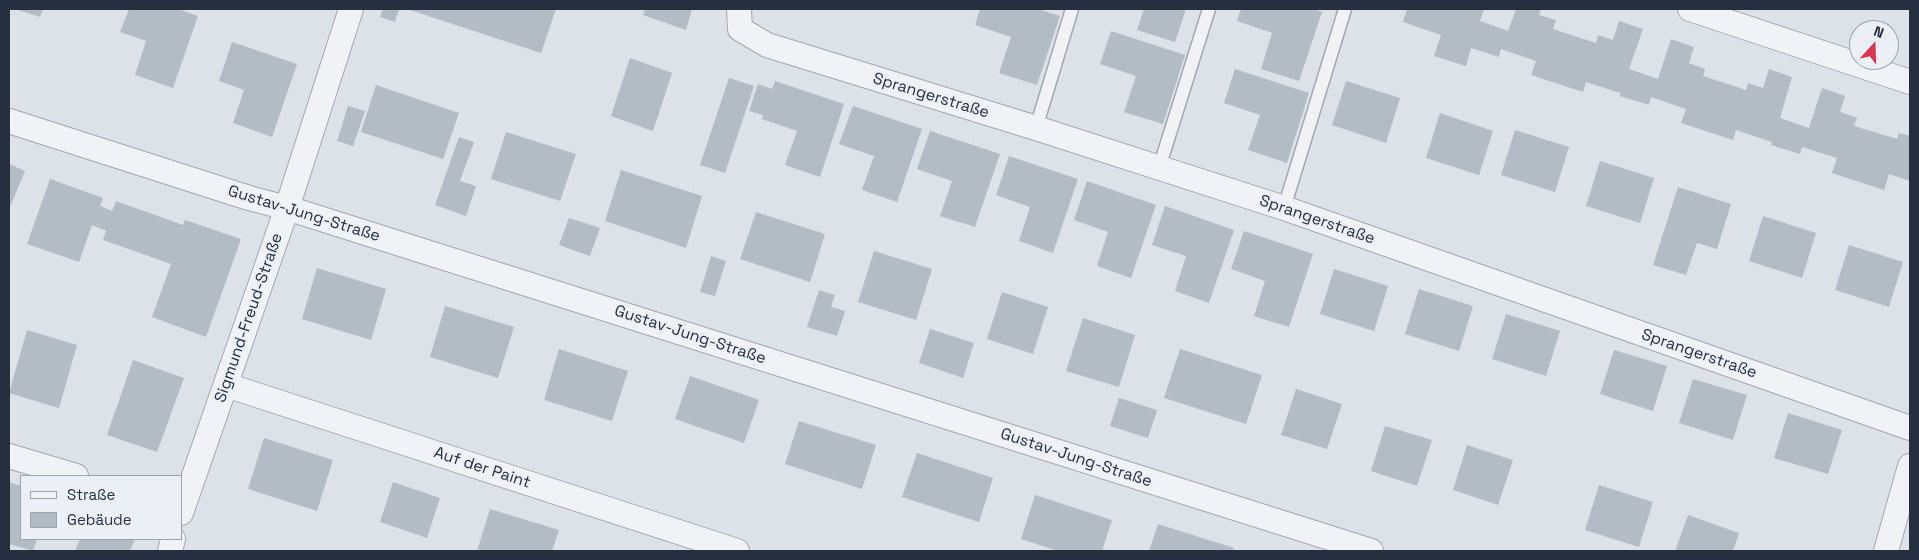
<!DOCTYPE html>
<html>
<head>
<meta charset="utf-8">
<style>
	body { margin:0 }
	#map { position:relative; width:1919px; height:560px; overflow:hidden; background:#dde1e8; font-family:"Space Grotesk",sans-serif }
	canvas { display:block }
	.frame { position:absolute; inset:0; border:10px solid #252f40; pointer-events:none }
	.legend { position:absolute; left:20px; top:475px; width:162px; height:65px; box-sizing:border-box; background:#ecf0f6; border:1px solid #9ca3ad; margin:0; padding:6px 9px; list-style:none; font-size:15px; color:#252f40 }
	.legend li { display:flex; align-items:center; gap:10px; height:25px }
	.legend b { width:25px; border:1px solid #9ca3ad }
	.north { position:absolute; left:1849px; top:20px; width:50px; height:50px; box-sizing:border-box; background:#ecf0f6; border:1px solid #9ca3ad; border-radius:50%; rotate:20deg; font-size:14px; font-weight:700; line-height:20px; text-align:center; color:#252f40 }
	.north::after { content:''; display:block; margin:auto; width:18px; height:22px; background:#da3552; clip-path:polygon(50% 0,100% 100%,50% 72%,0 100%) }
</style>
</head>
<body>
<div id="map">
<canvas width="1919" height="560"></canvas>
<div class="frame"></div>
<ul class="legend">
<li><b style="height:6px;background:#f0f2f6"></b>Straße</li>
<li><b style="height:14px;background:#b3bbc5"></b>Gebäude</li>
</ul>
<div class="north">N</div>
</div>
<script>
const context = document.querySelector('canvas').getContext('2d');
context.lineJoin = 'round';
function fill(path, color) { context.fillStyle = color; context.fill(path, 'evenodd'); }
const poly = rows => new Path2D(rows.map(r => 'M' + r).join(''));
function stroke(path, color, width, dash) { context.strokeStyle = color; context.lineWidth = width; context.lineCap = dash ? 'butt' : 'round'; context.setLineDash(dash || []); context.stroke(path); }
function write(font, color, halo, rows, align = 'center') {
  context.font = font + ' "Space Grotesk",sans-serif'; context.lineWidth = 4; context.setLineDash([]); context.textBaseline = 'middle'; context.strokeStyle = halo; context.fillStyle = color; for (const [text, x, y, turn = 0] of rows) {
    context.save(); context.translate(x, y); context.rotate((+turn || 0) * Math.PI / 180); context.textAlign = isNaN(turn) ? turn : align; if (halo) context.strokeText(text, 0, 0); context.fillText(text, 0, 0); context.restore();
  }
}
fill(poly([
	[15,9,43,9,40,17],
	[129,9,178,9,198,16,173,88,135,75,146,41,120,32],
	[383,9,399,9,395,22,380,17],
	[407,9,556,9,541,53],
	[645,9,692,9,686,30,643,15],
	[980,9,1038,9,1060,16,1037,85,999,73,1011,37,975,25],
	[1144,9,1186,9,1175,42,1137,30],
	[1241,9,1313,9,1322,12,1299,81,1261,69,1272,33,1237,21],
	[1407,9,1484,9,1480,21,1508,31,1516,9,1541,9,1539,15,1556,20,1553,29,1596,43,1598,35,1613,40,1619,21,1643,29,1629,69,1658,79,1671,39,1694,47,1689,63,1705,69,1703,76,1746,90,1748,83,1763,88,1769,69,1792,77,1780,118,1809,128,1822,88,1845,96,1840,112,1857,118,1854,126,1897,139,1899,133,1910,136,1910,181,1889,174,1884,190,1832,173,1837,158,1802,147,1800,154,1771,145,1772,142,1736,130,1733,140,1681,123,1686,109,1651,97,1649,105,1620,96,1620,93,1586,82,1583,92,1531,75,1536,61,1501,49,1499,57,1471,48,1466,66,1434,56,1441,35,1403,22],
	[1111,31,1185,55,1163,124,1124,112,1136,76,1100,64],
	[232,42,297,64,272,137,233,123,244,90,219,81],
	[630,58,672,73,653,131,611,116],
	[1235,69,1309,93,1287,163,1248,150,1260,115,1224,103],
	[729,78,754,86,725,173,700,165],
	[775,81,844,104,820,177,785,165,797,131,762,119,763,115,749,111,758,84,772,89],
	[1346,81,1400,98,1386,143,1332,125],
	[376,85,459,113,443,159,361,132],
	[348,106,365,111,353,146,337,141],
	[853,106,922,129,897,202,862,190,874,156,839,144],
	[1440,113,1493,131,1479,175,1426,158],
	[1515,130,1569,147,1555,192,1501,175],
	[930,131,1000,154,975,227,940,216,952,181,917,169],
	[506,132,576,154,560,201,491,179],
	[459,137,474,142,460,181,476,186,466,216,435,205],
	[1009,156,1078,179,1053,253,1019,241,1030,207,996,195],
	[1600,161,1654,178,1640,223,1586,206],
	[9,164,25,171,9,209],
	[621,170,702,196,686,248,605,221],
	[50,179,103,198,100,206,112,211,116,201,183,225,185,220,241,239,206,337,152,317,171,264,103,240,106,231,92,225,79,262,27,244],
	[1087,181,1156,205,1131,278,1097,266,1108,232,1074,220],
	[1678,187,1731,204,1717,249,1697,243,1686,275,1653,265],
	[1165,206,1234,230,1209,303,1175,291,1186,256,1152,245],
	[756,212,825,234,810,282,740,259],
	[1763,216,1816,233,1802,278,1749,261],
	[569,218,600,228,590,256,559,245],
	[1244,231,1313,254,1289,327,1254,316,1265,281,1231,269],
	[1849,245,1903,262,1889,307,1835,290],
	[874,251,932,269,916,320,858,302],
	[711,256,726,261,715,296,700,292],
	[317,268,386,289,371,340,302,319],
	[1334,269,1388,286,1374,331,1320,314],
	[1419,289,1473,306,1459,351,1405,334],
	[819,290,835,295,831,307,845,311,837,336,807,327],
	[1002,292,1048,307,1033,354,987,339],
	[445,306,514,327,498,378,430,357],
	[1506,314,1560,331,1546,376,1492,359],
	[1083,318,1135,335,1119,387,1066,371],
	[930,329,974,343,963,378,919,363],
	[27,330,77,345,59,408,9,393],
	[559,349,628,371,612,421,544,400],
	[1180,349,1262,375,1246,424,1164,398],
	[1614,350,1667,366,1653,411,1600,394],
	[133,360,184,378,157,452,107,435],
	[690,376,759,400,744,443,675,419],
	[1693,379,1747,395,1733,440,1679,423],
	[1296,389,1342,404,1327,449,1281,435],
	[1119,398,1157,410,1148,438,1110,426],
	[1788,413,1842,430,1828,474,1774,458],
	[799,421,876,445,862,489,785,464],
	[1385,426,1432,440,1417,486,1371,471],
	[264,438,333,460,317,511,248,489],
	[1467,445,1513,460,1498,505,1453,490],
	[917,453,993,478,979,522,902,497],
	[9,482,21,486,21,539,37,539,33,551,9,544],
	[393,482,440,498,427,538,380,522],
	[1599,485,1653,502,1639,547,1585,530],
	[1035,495,1112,520,1102,551,1058,551,1021,539],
	[490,509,559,530,552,551,477,551],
	[1688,515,1739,533,1733,551,1675,551],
	[1158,524,1234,548,1233,551,1149,551],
	[80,539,135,539,130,551,75,551]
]), '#b3bbc5');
const lane = poly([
	[1036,128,1072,9],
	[1159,168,1209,9],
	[1284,208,1345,9]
]);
const street = poly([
	[739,9,740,29,767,45,1036,128,1284,208,1910,428],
	[1690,9,1910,82],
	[9,121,249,198,287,208,1371,551],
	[226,385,737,551],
	[9,456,76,476],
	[181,513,287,208,351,9],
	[170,551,173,539],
	[1886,551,1910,466]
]);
stroke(lane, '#a2a8b2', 15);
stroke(street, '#a2a8b2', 26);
stroke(lane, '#f0f2f6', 12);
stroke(street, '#f0f2f6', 24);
write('16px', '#252f40', '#ecf0f6', [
	["Sprangerstraße",931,96,17],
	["Gustav-Jung-Straße",304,214,17],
	["Sprangerstraße",1317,220,19],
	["Sigmund-Freud-Straße",249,318,-71],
	["Gustav-Jung-Straße",690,335,18],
	["Sprangerstraße",1699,354,19],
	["Gustav-Jung-Straße",1076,458,18],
	["Auf der Paint",482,468,18]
]);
</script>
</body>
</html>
